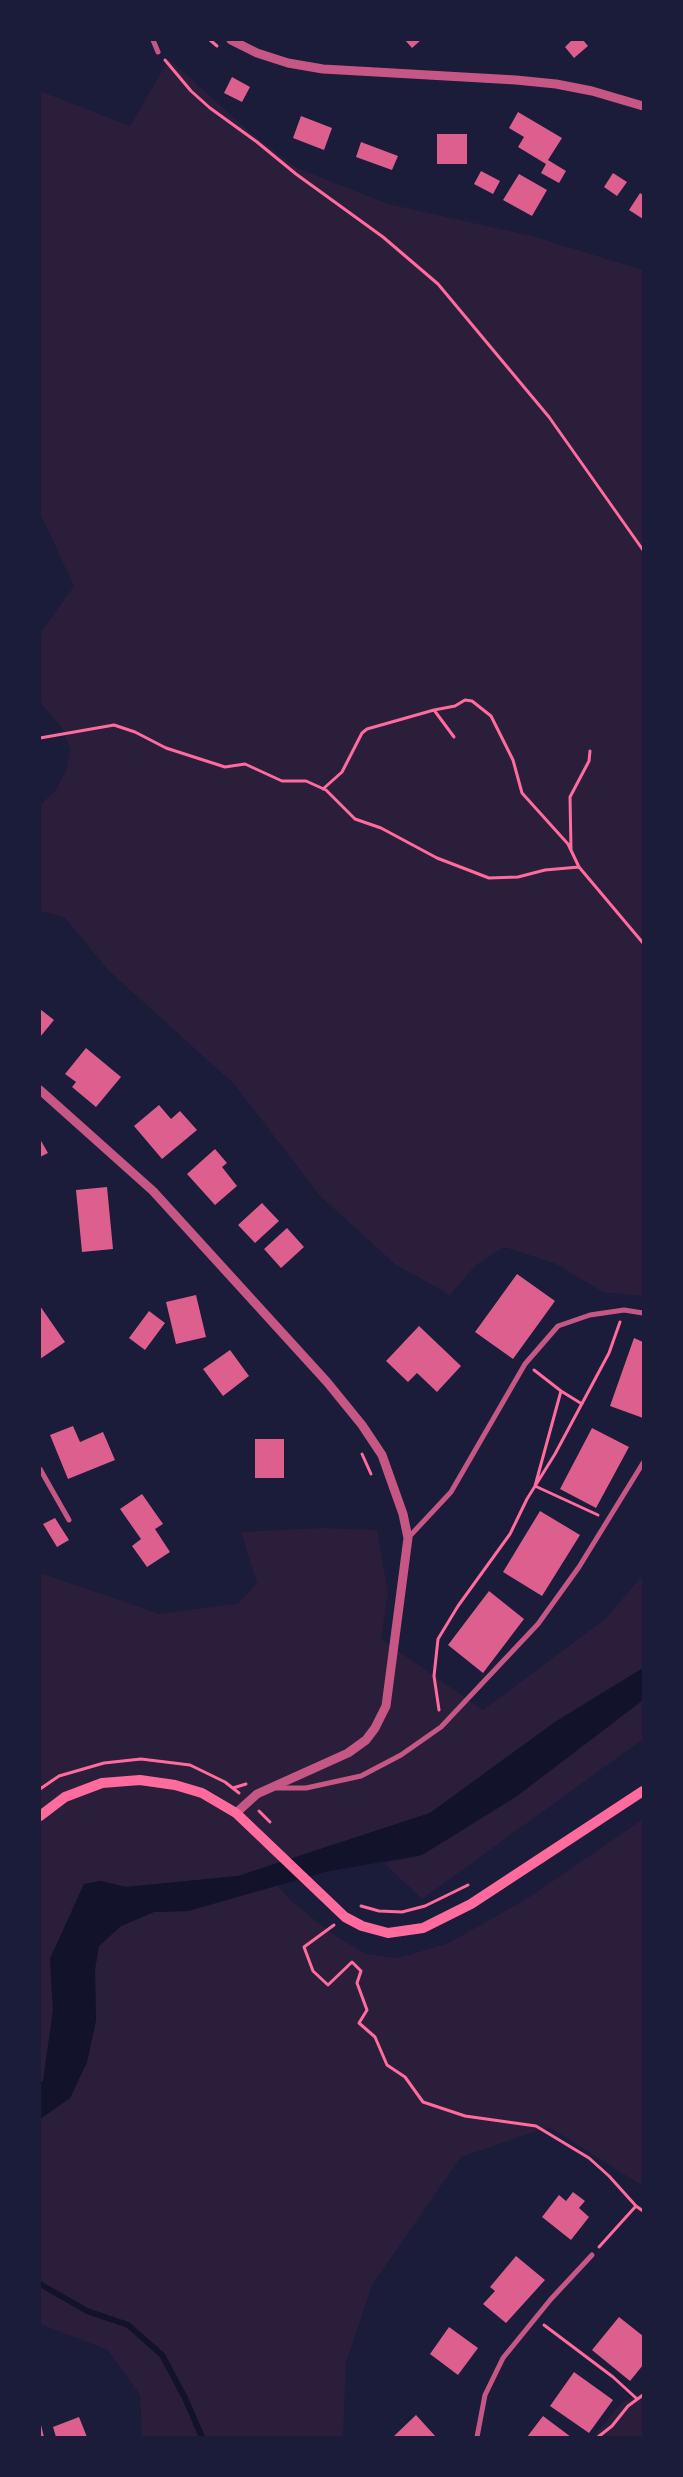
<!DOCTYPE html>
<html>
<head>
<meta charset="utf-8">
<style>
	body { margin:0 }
	#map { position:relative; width:683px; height:2477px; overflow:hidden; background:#1b1b3a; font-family:"Titillium Web",sans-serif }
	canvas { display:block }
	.frame { position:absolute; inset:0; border:41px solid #1b1b3a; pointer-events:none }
</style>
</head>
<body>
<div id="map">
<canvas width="683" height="2477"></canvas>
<div class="frame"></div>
</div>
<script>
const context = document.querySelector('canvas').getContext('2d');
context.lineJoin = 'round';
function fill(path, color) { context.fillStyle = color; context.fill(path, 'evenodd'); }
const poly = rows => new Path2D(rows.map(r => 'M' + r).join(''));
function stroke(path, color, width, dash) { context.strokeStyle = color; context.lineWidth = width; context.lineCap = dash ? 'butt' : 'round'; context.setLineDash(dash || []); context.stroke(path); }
fill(poly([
	[169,59,253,135,297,168,388,204,532,236,643,270,643,1296,603,1292,554,1263,504,1247,476,1265,450,1295,395,1264,320,1196,234,1084,109,971,64,917,40,911,40,805,55,791,66,771,70,749,62,728,40,702,40,634,74,586,40,513,40,91,130,126],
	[323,1528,377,1530,388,1592,381,1639,483,1710,605,1619,643,1575,643,1668,555,1722,430,1813,238,1876,126,1887,101,1881,84,1884,50,1959,53,2011,43,2081,40,2082,40,1573,160,1614,239,1603,257,1583,241,1532],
	[643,1700,643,1739,422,1899,384,1863,422,1855,517,1796],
	[643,1819,643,2186,549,2127,461,2157,372,2285,346,2363,343,2437,142,2437,140,2395,108,2350,40,2324,40,2119,70,2098,87,2062,96,2020,95,1969,99,1946,121,1926,154,1912,188,1911,277,1885,291,1901,334,1935,366,1954,398,1958,449,1943,528,1898],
	[643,2392,643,2437,593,2437,621,2403]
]), '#2a1e3b');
fill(poly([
	[643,1668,643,1700,517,1796,422,1855,329,1871,188,1911,154,1912,121,1926,99,1946,95,1969,96,2020,87,2062,70,2098,40,2119,40,2082,43,2081,53,2011,50,1959,84,1884,101,1881,126,1887,238,1876,430,1813,555,1722]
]), '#12122b');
stroke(poly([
	[40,2284,87,2311,128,2325,162,2355,185,2398,202,2437]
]), '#12122b', 6);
fill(poly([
	[405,40,421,40,412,48],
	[572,40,583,40,588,46,574,58,565,47],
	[232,77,250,87,242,102,224,93],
	[518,112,562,138,548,160,566,171,559,183,541,173,546,164,518,147,524,137,509,128],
	[301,116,332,128,324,150,293,138],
	[437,134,467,134,467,164,437,164],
	[361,142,398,156,392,170,356,157],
	[481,171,500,181,493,194,474,184],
	[613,173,627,182,617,196,604,187],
	[519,174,547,190,532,216,503,200],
	[640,193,643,195,643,219,629,210],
	[40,1009,54,1020,40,1037],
	[86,1048,121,1077,96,1107,72,1087,76,1082,65,1074],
	[159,1105,171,1119,180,1111,197,1130,162,1159,134,1126],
	[40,1139,48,1153,40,1157],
	[215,1149,227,1163,222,1167,237,1186,215,1205,187,1174],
	[107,1187,113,1249,82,1252,76,1190],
	[262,1203,279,1221,255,1243,238,1225],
	[287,1228,304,1247,281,1268,264,1249],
	[517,1274,555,1301,513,1359,475,1332],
	[196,1295,206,1337,176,1344,166,1302],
	[40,1306,65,1342,40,1359],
	[149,1311,165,1323,145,1350,129,1338],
	[419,1326,461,1366,437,1392,417,1373,408,1382,386,1361],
	[634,1338,643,1342,643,1418,610,1406],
	[230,1350,249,1376,223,1396,203,1369],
	[73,1426,80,1442,103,1432,115,1460,68,1479,50,1435],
	[592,1428,629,1447,596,1508,560,1489],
	[255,1439,284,1439,284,1478,255,1478],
	[142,1494,163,1524,155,1529,170,1552,147,1567,132,1546,141,1539,120,1509],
	[540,1511,580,1535,542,1596,503,1572],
	[55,1518,69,1540,57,1547,43,1524],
	[489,1591,524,1619,483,1673,448,1645],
	[573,2192,585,2201,579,2208,589,2217,571,2240,542,2217,559,2195,566,2201],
	[516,2256,545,2280,506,2323,483,2304,495,2291,490,2287],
	[619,2317,643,2336,643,2365,630,2381,592,2350],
	[449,2327,478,2348,458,2375,430,2354],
	[574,2372,613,2400,589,2433,550,2406],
	[416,2415,436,2437,395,2437,394,2436],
	[543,2416,571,2437,527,2437],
	[79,2417,87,2437,56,2437,53,2427],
	[40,2425,41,2425,44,2437,40,2437]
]), '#dd5f8e');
stroke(poly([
	[210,40,217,46],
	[165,60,191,91,210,108,257,142,296,174,383,237,438,284,549,417,643,550],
	[434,710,455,706,465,700,472,701,491,716,513,760,522,793,568,844,579,867],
	[40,738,114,725,135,732,166,748,225,767,245,764,282,781,306,781,326,790,355,819,381,828,437,858,489,878,518,877,545,870,579,867,643,943],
	[323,789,342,772,362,733,367,729,434,710,454,737],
	[571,850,570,797,589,761,590,751],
	[534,1370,561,1391,582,1404],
	[561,1391,535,1486,598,1515],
	[362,1454,371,1474],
	[439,1710,434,1676,438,1639,458,1606,510,1534,527,1499,555,1454,609,1353,620,1322],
	[233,1788,246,1784],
	[40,1789,59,1776,104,1763,141,1759,190,1765,225,1782,239,1793],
	[259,1811,270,1822],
	[361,1906,379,1911,402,1912,425,1906,468,1885],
	[334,1925,304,1947,313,1971,328,1985,352,1962,361,1971,357,1983,367,2010,359,2023,375,2037,387,2065,405,2077,423,2102,465,2116,536,2126,589,2158,609,2176,636,2206,599,2247],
	[636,2206,643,2211],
	[544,2325,613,2377,636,2398],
	[598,2437,612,2426,628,2406,643,2395]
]), '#ff6b9d', 3);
stroke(poly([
	[153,40,158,52],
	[40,1469,69,1520],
	[408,1538,451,1492,525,1364,558,1326,590,1315,624,1310,643,1313],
	[276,1788,306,1788,361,1776,401,1755,441,1727,538,1624,579,1567,643,1463],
	[477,2437,485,2395,503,2358,551,2299,592,2255]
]), '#c65784', 5);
stroke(poly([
	[231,40,257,53,288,63,323,69,516,80,556,84,592,91,643,106],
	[40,1090,153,1191,327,1382,362,1425,382,1455,403,1514,408,1538,386,1706,375,1728,366,1740,348,1753,257,1794,236,1813]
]), '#c65784', 9);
stroke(poly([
	[40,1816,65,1797,102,1783,140,1780,175,1785,202,1793,236,1813,345,1917,362,1926,388,1933,423,1928,471,1904,643,1791]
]), '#ff6b9d', 10);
</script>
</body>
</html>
